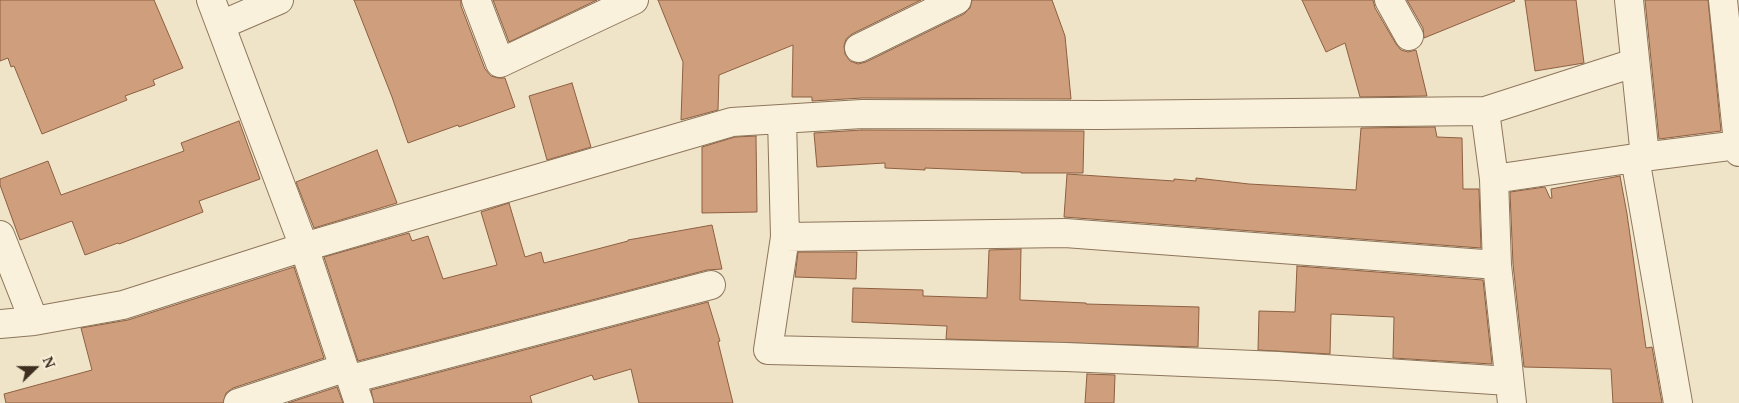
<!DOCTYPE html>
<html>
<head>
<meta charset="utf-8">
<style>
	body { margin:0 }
	#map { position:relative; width:1739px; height:403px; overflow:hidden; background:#f0e4c8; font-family:"Noto Serif",serif }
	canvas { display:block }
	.north { position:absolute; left:10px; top:343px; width:50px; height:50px; -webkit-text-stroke:4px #f7eed8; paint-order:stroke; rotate:68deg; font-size:14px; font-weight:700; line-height:20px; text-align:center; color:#3d2e20 }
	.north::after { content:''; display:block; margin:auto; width:18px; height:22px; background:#3d2e20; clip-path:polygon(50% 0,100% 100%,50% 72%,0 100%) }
</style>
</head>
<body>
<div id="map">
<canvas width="1739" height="403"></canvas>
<div class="north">N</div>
</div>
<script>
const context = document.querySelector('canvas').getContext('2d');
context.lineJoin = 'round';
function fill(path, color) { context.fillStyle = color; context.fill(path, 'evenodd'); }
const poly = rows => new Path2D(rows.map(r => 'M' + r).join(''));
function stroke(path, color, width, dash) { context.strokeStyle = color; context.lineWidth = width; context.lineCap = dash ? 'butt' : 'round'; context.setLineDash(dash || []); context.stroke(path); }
const building = poly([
	[0,0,154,0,183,68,153,80,155,85,125,96,127,100,42,134,14,66,11,67,8,58,0,61,0,0],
	[354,0,461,0,461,6,485,69,491,76,498,78,505,78,515,107,459,127,458,125,408,143,392,97,354,0],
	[493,0,597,0,509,42,493,0],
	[658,0,921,0,852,34,846,39,844,46,845,54,850,61,858,64,866,62,964,14,970,8,972,0,1052,0,1065,36,1071,99,862,98,812,101,812,97,792,97,793,45,719,75,718,110,681,120,683,62,658,0],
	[1302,0,1373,0,1375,8,1396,44,1401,50,1408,52,1416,50,1427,96,1360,97,1345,43,1326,52,1302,0],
	[1407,0,1514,0,1515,1,1424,38,1423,28,1407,0],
	[1525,0,1576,0,1584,63,1535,71,1525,0],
	[1645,0,1708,0,1721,131,1659,139,1645,0],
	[572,83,591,147,547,160,529,96,572,83],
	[239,121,260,179,199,201,203,212,119,244,118,243,85,255,72,221,20,240,0,185,0,179,48,161,61,195,184,151,181,143,239,121],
	[1435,127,1437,137,1462,138,1463,189,1479,189,1481,248,1064,217,1067,174,1174,181,1174,179,1196,181,1196,178,1249,184,1356,190,1361,128,1435,127],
	[862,130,1084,131,1083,173,1021,173,1021,172,925,168,925,170,885,168,885,163,817,167,814,133,862,130],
	[756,136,757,212,702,213,702,147,735,137,756,136],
	[377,150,397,203,314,228,296,182,377,150],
	[1620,176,1627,214,1646,348,1652,347,1662,403,1613,403,1611,369,1524,367,1513,264,1510,192,1545,187,1550,198,1552,198,1551,189,1620,176],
	[509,203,525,257,541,252,544,263,628,241,628,240,712,225,722,269,707,270,358,361,324,257,409,233,412,241,428,236,443,279,497,265,481,212,509,203],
	[1021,249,1020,300,1086,303,1086,304,1199,307,1198,347,946,339,947,326,852,322,853,288,923,290,923,296,987,298,989,250,1021,249],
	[798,252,857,252,856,279,795,277,798,252],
	[1297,266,1483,280,1492,364,1393,358,1394,317,1331,314,1330,354,1258,350,1259,311,1295,312,1297,266],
	[294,267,324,358,233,388,226,393,223,403,6,403,4,394,92,370,81,328,128,320,294,267],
	[708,302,720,341,718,342,733,403,639,403,631,369,594,380,592,375,530,396,532,403,374,403,371,390,708,302],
	[1087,374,1115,375,1114,403,1085,403,1087,374],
	[337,387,343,403,288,403,337,387]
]);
fill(building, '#cf9f7d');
stroke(building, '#8d5f41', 1);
const minor = poly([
	[211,0,304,247,344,368,351,379,359,403],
	[476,0,500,63,634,0],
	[1389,0,1409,36],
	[1629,0,1645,157],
	[1723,0,1739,152],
	[221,25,279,0],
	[859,48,957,0],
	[1485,111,1634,63],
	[782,119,785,237,1065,233,1497,265],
	[1635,158,1678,403],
	[1494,179,1497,265,1512,403],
	[0,235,34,321],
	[785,237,768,350,1066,357,1278,366,1509,381],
	[0,324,34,321,123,305,304,247,732,122,862,114,1099,115,1485,111,1494,179,1635,158,1739,145],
	[351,379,711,285],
	[238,403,344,368]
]);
stroke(minor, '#8d765c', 30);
stroke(minor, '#faf1dc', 28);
</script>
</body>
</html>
